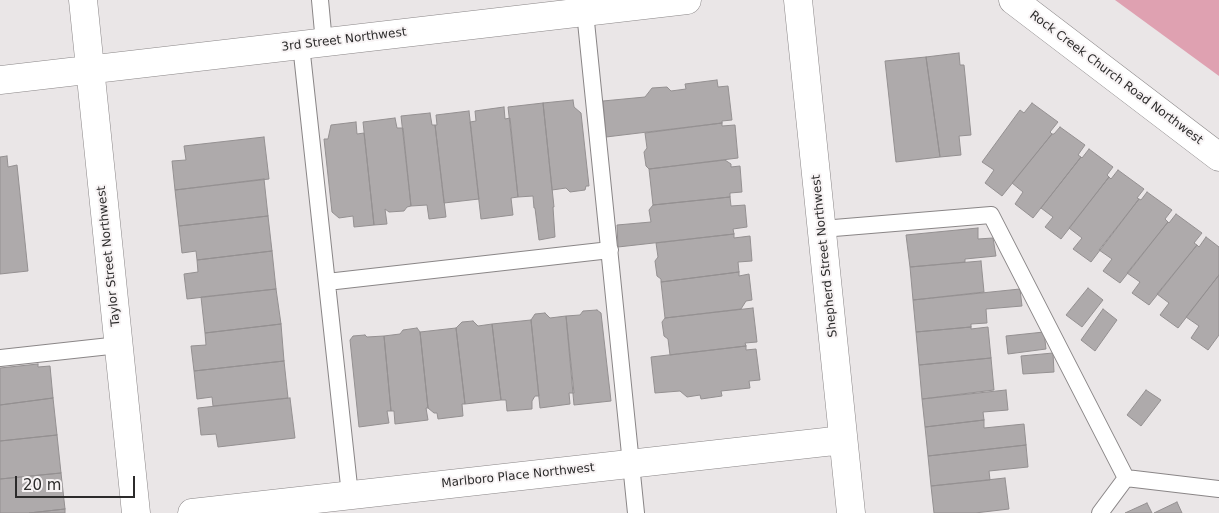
<!DOCTYPE html>
<html>
<head>
<meta charset="utf-8">
<style>
	body { margin:0 }
	#map { position:relative; width:1219px; height:513px; overflow:hidden; background:#eae6e7; font-family:"DejaVu Sans",sans-serif }
	canvas { display:block }
	.scale { position:absolute; left:15px; top:476px; width:120px; height:22px; box-sizing:border-box; border:2px solid #2c2b2b; border-top:0; padding-left:6px; font-size:15px; line-height:18px; white-space:nowrap; color:#2c2b2b; -webkit-text-stroke:4px #f7f3f4; paint-order:stroke }
</style>
</head>
<body>
<div id="map">
<canvas width="1219" height="513"></canvas>
<div class="scale">20 m</div>
</div>
<script>
const context = document.querySelector('canvas').getContext('2d');
context.lineJoin = 'round';
function fill(path, color) { context.fillStyle = color; context.fill(path, 'evenodd'); }
const poly = rows => new Path2D(rows.map(r => 'M' + r).join(''));
function stroke(path, color, width, dash) { context.strokeStyle = color; context.lineWidth = width; context.lineCap = dash ? 'butt' : 'round'; context.setLineDash(dash || []); context.stroke(path); }
function write(font, color, halo, rows, align = 'center') {
  context.font = font + ' "DejaVu Sans",sans-serif'; context.lineWidth = 4; context.setLineDash([]); context.textBaseline = 'middle'; context.strokeStyle = halo; context.fillStyle = color; for (const [text, x, y, turn = 0] of rows) {
    context.save(); context.translate(x, y); context.rotate((+turn || 0) * Math.PI / 180); context.textAlign = isNaN(turn) ? turn : align; if (halo) context.strokeText(text, 0, 0); context.fillText(text, 0, 0); context.restore();
  }
}
fill(poly([
	[1115,0,1219,0,1219,76]
]), '#dfa1b1');
const building = poly([
	[959,53,960,65,964,65,971,135,959,136,961,155,940,157,926,57,959,53],
	[926,57,940,157,896,162,885,61,926,57],
	[717,80,718,87,728,86,732,120,722,121,722,123,606,137,603,101,645,97,652,88,667,87,671,91,686,89,685,84,717,80],
	[573,100,574,107,581,113,589,186,586,186,585,190,570,192,566,188,552,190,543,103,573,100],
	[543,103,554,207,553,207,555,237,539,240,535,208,534,208,533,196,518,197,508,107,543,103],
	[1032,103,1058,122,1050,132,1052,134,1002,196,985,183,994,170,982,162,1020,110,1024,113,1032,103],
	[504,107,505,119,510,118,518,197,511,198,513,215,481,219,470,122,476,121,475,111,504,107],
	[469,111,479,199,444,203,435,125,437,125,436,115,469,111],
	[430,113,432,125,435,125,446,217,429,219,427,205,411,206,401,116,430,113],
	[395,118,397,128,403,128,411,206,407,207,404,211,389,212,385,209,387,224,374,225,363,122,395,118],
	[356,122,357,134,364,133,374,225,354,227,353,216,339,218,332,212,324,139,328,139,331,125,356,122],
	[722,123,722,126,735,125,738,158,649,169,646,166,644,152,647,148,645,133,722,123],
	[1060,127,1085,145,1078,155,1081,157,1033,218,1015,204,1023,192,1012,183,1052,134,1054,134,1060,127],
	[264,137,269,179,175,190,172,161,186,160,184,146,264,137],
	[1089,149,1113,167,1107,175,1109,177,1061,239,1045,227,1053,217,1041,208,1081,157,1082,158,1089,149],
	[7,156,8,167,17,165,28,271,0,274,0,157,7,156],
	[725,160,731,164,731,167,740,166,742,192,730,193,730,197,653,205,649,169,725,160],
	[1118,170,1144,189,1137,198,1139,199,1091,262,1073,249,1082,238,1069,228,1109,177,1111,179,1118,170],
	[264,179,268,216,179,226,175,190,264,179],
	[1147,192,1172,210,1165,219,1168,222,1120,283,1103,271,1112,259,1099,250,1139,199,1141,200,1147,192],
	[730,197,731,206,745,205,747,227,733,229,734,234,618,247,617,225,651,222,649,210,653,205,730,197],
	[1176,214,1202,233,1194,243,1197,245,1149,305,1132,293,1140,282,1127,273,1168,222,1169,223,1176,214],
	[268,216,272,251,197,260,196,251,182,253,179,226,268,216],
	[978,228,978,239,993,238,996,256,965,259,965,262,910,267,906,235,978,228],
	[734,234,734,238,750,236,752,261,738,262,739,272,661,282,661,279,657,276,655,261,658,257,656,243,734,234],
	[1206,237,1219,247,1219,275,1178,328,1160,315,1169,303,1157,294,1197,245,1199,247,1206,237],
	[272,251,276,289,187,299,184,274,198,272,197,260,272,251],
	[981,261,984,292,913,300,910,267,981,261],
	[739,272,739,276,749,274,752,300,746,301,741,309,665,318,661,282,739,272],
	[1219,275,1219,335,1208,350,1191,338,1199,326,1186,317,1219,275],
	[1088,288,1103,300,1082,327,1066,315,1088,288],
	[276,289,281,324,205,333,201,297,276,289],
	[1020,289,1022,306,986,309,987,323,971,324,971,327,916,332,913,300,1020,289],
	[753,308,757,342,745,343,746,346,670,355,668,339,664,336,662,322,665,318,753,308],
	[1103,309,1117,320,1095,351,1081,340,1103,309],
	[597,310,601,313,611,401,574,405,566,316,580,315,583,311,597,310],
	[545,313,550,318,566,316,574,393,569,393,570,404,540,408,531,320,535,314,545,313],
	[531,320,539,396,535,396,532,401,532,409,507,411,506,400,501,400,492,324,531,320],
	[473,321,478,326,492,324,501,400,465,404,456,328,462,322,473,321],
	[281,324,284,361,194,371,191,346,206,345,205,333,281,324],
	[971,327,971,329,988,327,991,358,919,365,916,332,971,327],
	[417,328,420,332,428,408,426,408,428,420,395,424,394,411,391,411,384,336,400,334,403,330,417,328],
	[456,328,465,404,462,404,463,416,438,419,437,413,434,413,428,408,420,332,456,328],
	[1044,332,1046,349,1008,354,1006,336,1044,332],
	[365,335,367,337,384,336,391,411,387,411,389,423,359,427,350,340,353,336,365,335],
	[746,346,746,350,756,349,760,380,749,381,750,388,721,391,722,396,701,399,700,395,687,397,680,391,655,393,651,357,746,346],
	[1053,353,1054,372,1023,374,1021,356,1053,353],
	[991,358,994,390,922,399,919,365,991,358],
	[284,361,288,398,213,406,212,397,197,399,194,371,284,361],
	[38,364,38,367,50,366,53,398,0,405,0,368,38,364],
	[1006,390,1008,410,983,412,984,420,925,427,922,399,1006,390],
	[1146,390,1161,400,1141,426,1127,415,1146,390],
	[53,398,57,435,0,441,0,405,53,398],
	[290,398,295,438,218,447,216,434,201,435,198,408,290,398],
	[984,420,984,428,1024,424,1026,445,928,456,925,427,984,420],
	[57,435,61,473,0,479,0,441,57,435],
	[1026,445,1028,467,989,471,990,480,931,486,928,456,1026,445],
	[61,473,65,509,29,513,0,513,0,479,61,473],
	[1005,478,1009,509,975,513,934,513,931,486,1005,478],
	[1177,502,1182,513,1154,513,1177,502],
	[1147,503,1152,513,1125,513,1147,503],
	[65,509,65,513,29,513,65,509]
]);
fill(building, '#aeaaab');
stroke(building, '#949091', 1);
const service = poly([
	[320,0,324,43],
	[585,12,636,513],
	[301,45,350,495],
	[822,229,991,215,1126,478],
	[327,282,610,250],
	[0,358,119,345],
	[1100,513,1126,478,1219,489]
]);
const minor = poly([
	[83,0,136,513],
	[798,0,851,513],
	[0,80,687,0],
	[192,513,843,440]
]);
const tertiary = poly([
	[1013,0,1219,157]
]);
stroke(service, '#8a8687', 18);
stroke(minor, '#8a8687', 29);
stroke(tertiary, '#8a8687', 29);
stroke(service, '#fff', 16);
stroke(minor, '#fff', 28);
stroke(tertiary, '#fff', 28);
write('12px', '#2c2b2b', '#f7f3f4', [
	["3rd Street Northwest",344,40,-7],
	["Rock Creek Church Road Northwest",1116,78,37],
	["Taylor Street Northwest",109,256,-96],
	["Shepherd Street Northwest",825,256,-96],
	["Marlboro Place Northwest",518,476,-6]
]);
</script>
</body>
</html>
